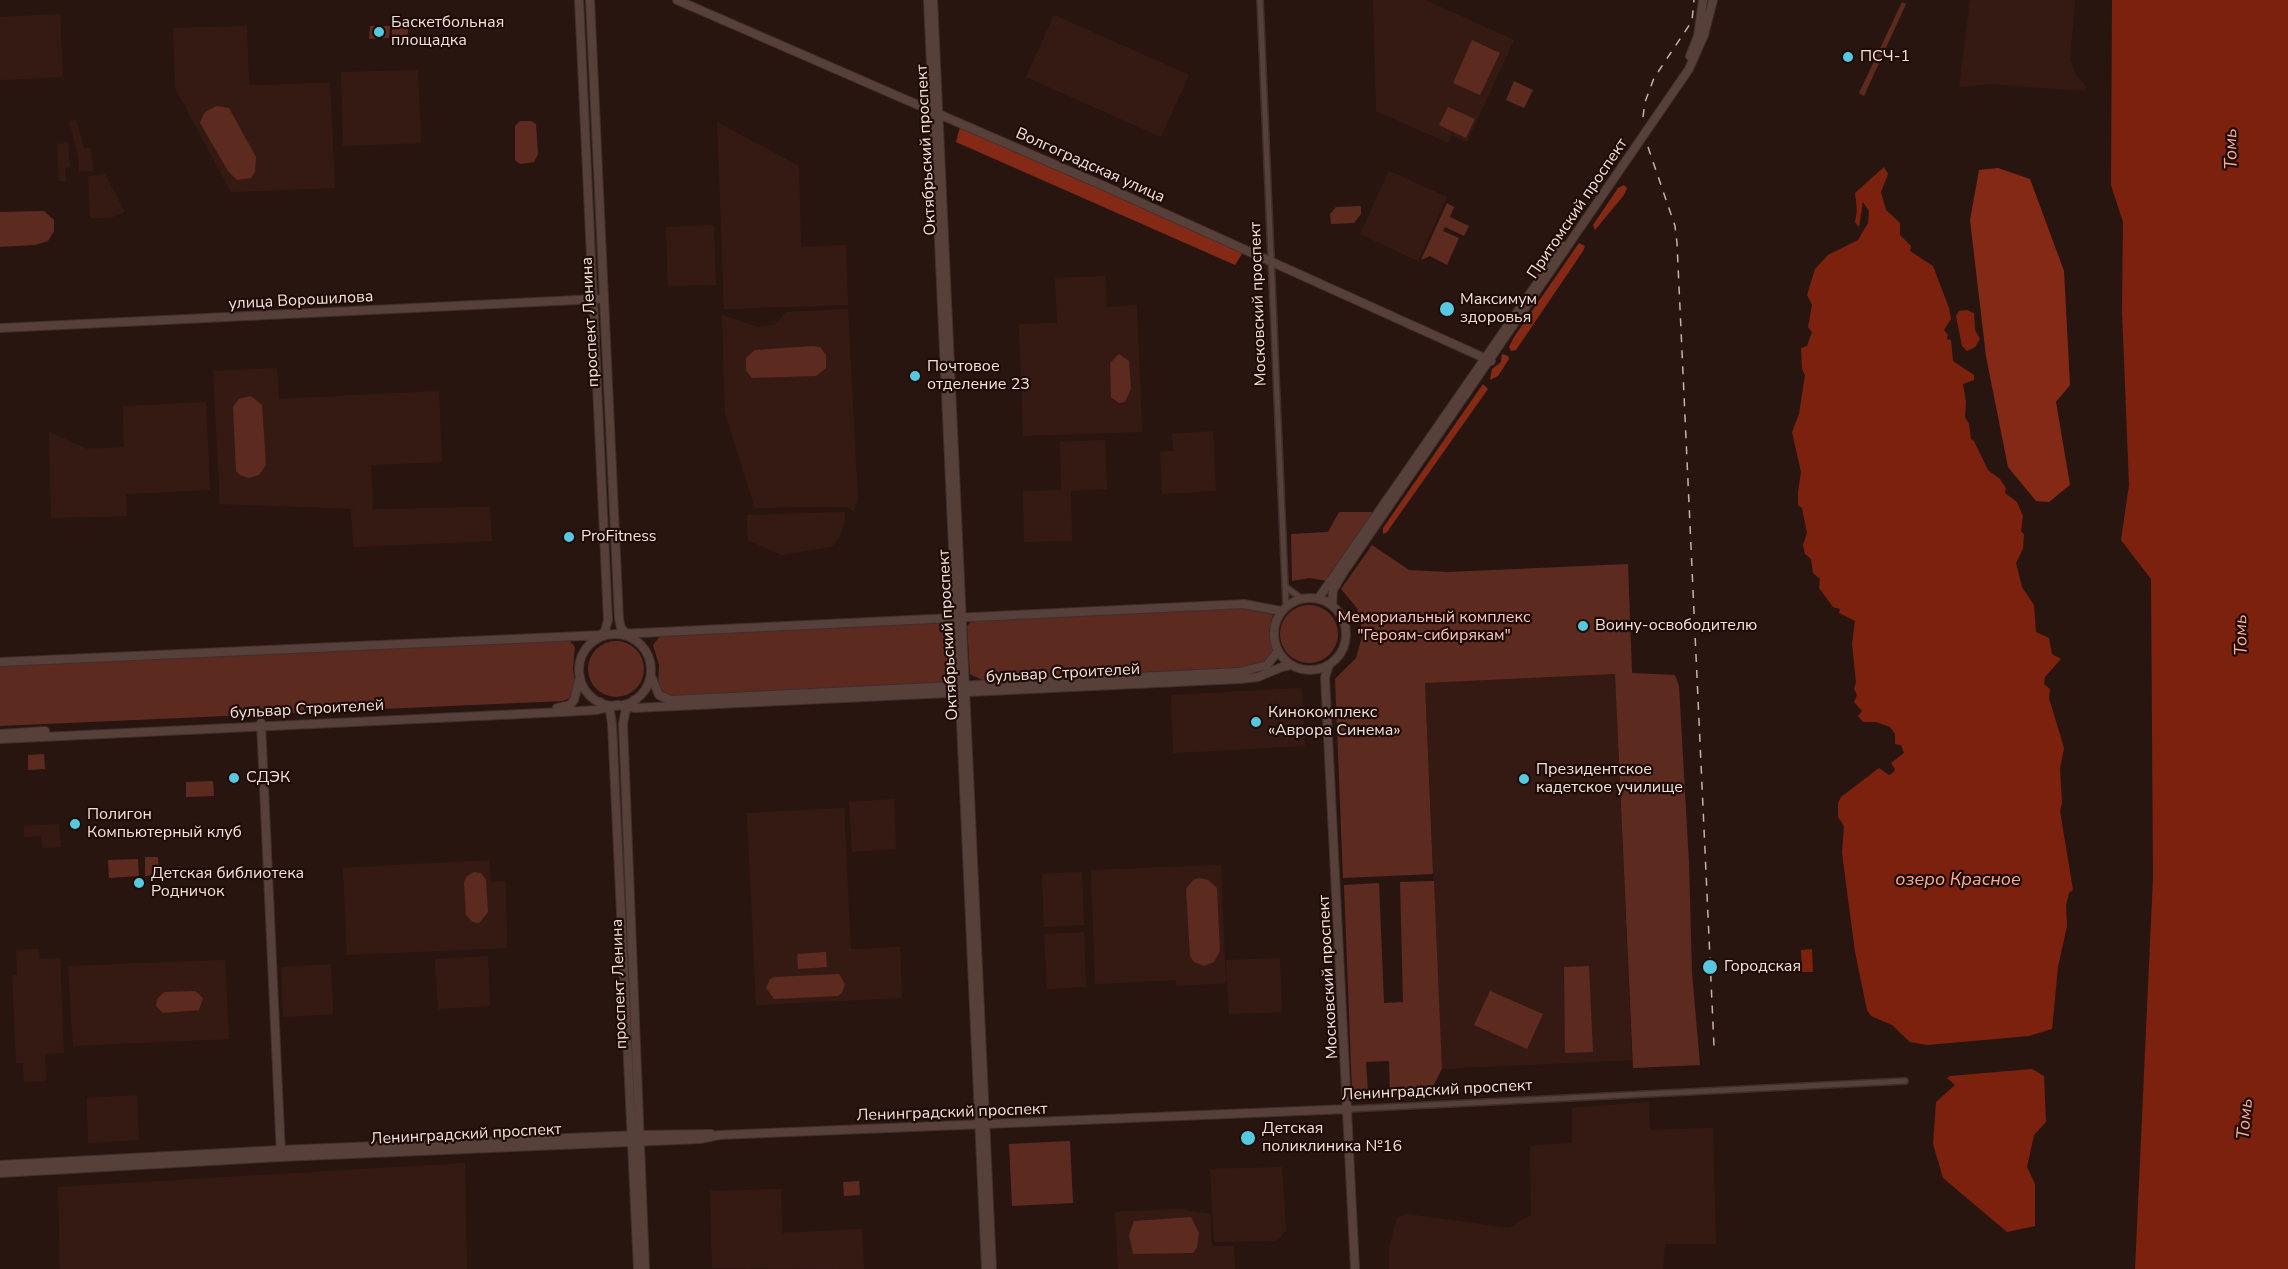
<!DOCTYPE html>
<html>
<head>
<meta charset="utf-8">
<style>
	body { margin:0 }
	canvas { display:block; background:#291510 }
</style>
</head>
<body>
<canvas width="2288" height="1269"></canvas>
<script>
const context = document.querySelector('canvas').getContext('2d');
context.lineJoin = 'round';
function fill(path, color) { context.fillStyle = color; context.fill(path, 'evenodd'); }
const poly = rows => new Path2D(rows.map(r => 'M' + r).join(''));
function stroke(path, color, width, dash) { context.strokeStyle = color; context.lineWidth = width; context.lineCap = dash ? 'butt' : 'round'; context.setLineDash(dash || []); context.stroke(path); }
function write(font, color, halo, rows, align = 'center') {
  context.font = font + ' "Nunito Sans",sans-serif'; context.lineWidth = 4.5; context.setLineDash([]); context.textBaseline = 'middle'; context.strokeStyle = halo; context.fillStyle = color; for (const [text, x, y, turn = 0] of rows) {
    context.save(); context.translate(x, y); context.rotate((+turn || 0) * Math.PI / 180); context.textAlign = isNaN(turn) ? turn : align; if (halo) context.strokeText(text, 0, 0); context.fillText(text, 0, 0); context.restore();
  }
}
fill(poly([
	[1373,0,1425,0,1514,40,1467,142,1452,135,1448,143,1376,111],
	[1970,0,2075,0,2070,59,2075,73,2086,87,2084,91,1990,84,1959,87],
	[60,14,63,77,0,80,0,17],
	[1054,15,1189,75,1161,137,1026,77],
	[247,26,249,85,330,83,335,188,231,192,175,88,173,28],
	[418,70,421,143,343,146,341,72],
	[76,120,84,148,91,148,93,171,79,172,78,155,69,121],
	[717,122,799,166,801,247,846,245,848,305,724,309],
	[68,143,70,167,65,168,66,181,59,181,57,144],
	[1389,171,1447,197,1418,261,1360,234],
	[105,174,125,212,110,218,90,218,88,176],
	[714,225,716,285,668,286,666,227],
	[1105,276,1107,307,1137,305,1142,432,1023,436,1019,324,1057,323,1055,278],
	[848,309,858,501,853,511,848,507,755,508,725,413,722,315,758,327,775,325,786,312],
	[277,368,279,399,439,391,442,462,371,465,373,509,490,507,492,541,353,547,351,510,356,509,220,504,213,371],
	[206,402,210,490,126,494,127,516,51,518,49,432,87,449,124,447,123,406],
	[1213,431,1216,491,1162,494,1160,452,1173,451,1172,434],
	[1105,440,1107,489,1071,491,1072,541,1024,542,1023,491,1061,490,1060,442],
	[845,512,844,525,839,538,831,547,781,555,748,540,747,515],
	[1615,674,1632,1060,1442,1069,1425,683],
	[1302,688,1305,746,1173,753,1171,695],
	[894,799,896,849,852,852,849,802],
	[844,808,851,949,900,947,902,998,756,1005,747,813],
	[59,824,61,847,42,848,41,836,24,837,24,826],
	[489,860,491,882,506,881,507,948,347,955,343,868],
	[1221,865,1226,983,1176,986,1176,980,1095,984,1091,870],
	[1082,872,1084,925,1044,927,1042,874],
	[1084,932,1086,987,1047,989,1044,934],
	[39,949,40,959,60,958,64,1053,45,1054,46,1081,24,1082,23,1063,16,1063,12,975,17,975,16,950],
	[488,956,490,1006,438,1009,435,959],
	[1280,958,1282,1012,1229,1014,1226,960],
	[225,960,229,1039,73,1046,68,966],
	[331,964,333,1014,283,1017,281,967],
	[137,1095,139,1140,88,1143,87,1098],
	[1649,1102,1650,1130,1713,1128,1716,1244,1665,1244,1663,1269,1389,1269,1389,1247,1397,1218,1407,1214,1509,1228,1531,1215,1530,1146,1572,1143,1572,1108],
	[465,1163,467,1269,60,1269,58,1187],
	[1282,1167,1286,1230,1277,1241,1214,1242,1210,1169],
	[781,1189,782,1233,862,1229,864,1269,712,1268,710,1191],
	[1179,1209,1210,1214,1212,1246,1234,1246,1235,1269,1118,1269,1115,1212]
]), '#351a13');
fill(poly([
	[1902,2,1906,4,1864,96,1859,93],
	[392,24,409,24,407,38,392,37],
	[370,26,390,26,389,38,369,39],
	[1472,40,1500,53,1480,95,1453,83],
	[1514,81,1533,90,1524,108,1506,100],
	[216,106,229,108,256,157,255,172,251,178,237,180,228,171,200,123,204,113],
	[1448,107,1475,119,1466,138,1439,125],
	[520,121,531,121,536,124,538,154,534,162,520,164,515,160,515,126],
	[1447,203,1454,207,1450,217,1469,226,1464,236,1445,227,1443,231,1459,238,1447,265,1430,256,1421,260],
	[1361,206,1361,214,1354,223,1331,224,1330,214,1336,207],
	[44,211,54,220,54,231,48,241,35,245,0,247,0,212],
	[813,346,820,347,826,355,826,368,816,376,752,378,746,370,746,358,755,350],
	[1119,354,1129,361,1131,389,1125,402,1119,403,1111,397,1110,363],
	[251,396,262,405,266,465,259,475,249,478,240,475,236,471,233,407,239,399],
	[1339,512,1371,512,1374,514,1328,581,1309,578,1292,581,1291,534,1328,532],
	[1372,545,1409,570,1448,572,1628,564,1632,673,1675,675,1679,686,1689,863,1692,973,1700,1065,1633,1068,1615,674,1425,683,1433,874,1343,878,1335,679,1356,658,1363,633,1357,608,1341,589],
	'1280 634a29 29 0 1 1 58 0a29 29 0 1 1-58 0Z',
	[1246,608,1273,615,1269,630,1273,653,1266,663,1248,667,982,680,970,674,967,626,973,620],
	[948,621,953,624,955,677,948,683,670,696,661,692,658,685,659,665,653,645,660,636],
	[569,640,575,647,573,668,575,684,572,697,563,701,0,726,0,665],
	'588 669a28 28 0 1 1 56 0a28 28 0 1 1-56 0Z',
	[44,754,45,769,28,770,28,755],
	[213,781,214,796,186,797,186,782],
	[145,857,158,857,159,875,145,876],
	[138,859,139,876,109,878,108,860],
	[474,872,481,873,486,880,488,912,479,923,473,922,466,915,464,882,467,876],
	[1199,878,1208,880,1217,888,1220,951,1214,962,1204,966,1194,962,1190,956,1186,889,1193,880],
	[1434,881,1442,1069,1431,1090,1390,1095,1389,1061,1366,1062,1368,1093,1352,1091,1344,885,1379,883,1384,1003,1403,1002,1400,882],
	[826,952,827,967,798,969,797,954],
	[1589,966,1593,1052,1565,1053,1564,967],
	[839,974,845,984,842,993,838,996,774,999,766,988,770,979,775,977],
	[195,991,203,998,199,1010,163,1013,156,1006,157,999,164,992],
	[1490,991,1543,1014,1527,1049,1474,1025],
	[1070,1141,1073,1203,1012,1206,1009,1144],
	[859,1181,860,1195,844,1196,843,1182],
	[1191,1217,1199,1233,1197,1247,1193,1253,1133,1254,1129,1235,1134,1221]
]), '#5d2a1f');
fill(poly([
	[960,127,1245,249,1235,265,956,142],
	[1998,168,2030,179,2064,271,2070,385,2056,402,2070,485,2049,502,2036,501,2008,467,1986,356,1970,220,1979,170],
	[1624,185,1627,188,1624,195,1595,230,1593,225,1618,188],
	[1579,243,1585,246,1583,251,1516,350,1511,351,1509,347,1514,337],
	[1502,354,1508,356,1509,359,1498,376,1490,380,1492,369,1501,362],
	[1483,384,1488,389,1387,532,1383,534,1383,528]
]), '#842915');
fill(poly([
	[2112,0,2288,0,2288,1269,2135,1269,2153,878,2151,579,2121,540,2129,485,2122,310,2123,222,2111,185],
	[1884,167,1888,174,1881,192,1886,210,1900,223,1900,235,1911,246,1910,251,1933,266,1949,308,1951,319,1944,330,1948,335,1947,339,1951,340,1953,361,1974,375,1974,380,1963,384,1966,402,1965,417,1969,424,1971,439,1974,441,1988,470,2000,479,2006,488,2005,493,2017,502,2023,516,2021,531,2024,534,2023,549,2016,563,2022,587,2034,605,2036,632,2049,638,2052,654,2061,659,2045,677,2044,684,2050,689,2049,698,2064,748,2060,769,2062,803,2060,811,2073,890,2069,893,2066,905,2067,926,2058,967,2052,1029,2029,1036,1927,1045,1910,1042,1892,1025,1871,1016,1867,1010,1855,952,1842,853,1844,826,1838,817,1838,803,1841,797,1879,768,1889,775,1893,773,1895,769,1891,763,1904,753,1901,745,1895,744,1895,734,1890,727,1876,722,1863,722,1858,716,1862,711,1854,702,1857,695,1854,689,1856,682,1852,644,1855,621,1839,613,1840,609,1833,607,1819,588,1820,579,1813,573,1811,559,1805,554,1803,545,1807,533,1802,508,1798,505,1798,492,1801,472,1792,432,1799,414,1805,375,1802,369,1801,348,1807,346,1812,332,1808,327,1812,305,1807,295,1815,269,1828,255,1858,240,1868,223,1869,211,1863,202,1859,227,1855,222,1857,210,1855,193],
	[1967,310,1974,313,1975,330,1980,339,1975,347,1967,351,1962,346,1956,316,1959,311],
	[1812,949,1813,972,1802,972,1801,950],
	[2032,1069,2044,1076,2046,1122,2034,1135,2027,1167,2035,1184,2035,1226,2007,1232,1943,1178,1933,1144,1936,1102,1955,1085,1947,1078,1950,1076]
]), '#7c210d');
const street = poly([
	[1260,0,1286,607],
	[1287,588,1301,598],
	[1349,1109,1905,1081]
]);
const secondary = poly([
	[579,0,608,620,605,631,597,639],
	[590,0,619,619,621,628,629,636],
	[677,0,1104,186,1491,361],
	[928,0,986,1269],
	[933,0,992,1269],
	[1690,56,1698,36,1703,0],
	[0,328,598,299],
	'1274 634a36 36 0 1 1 72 0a36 36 0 1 1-72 0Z',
	[1318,599,1563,246],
	[1332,605,1333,590,1343,573,1689,69,1704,35,1713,0],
	[619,634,1244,604,1281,611],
	'579 670a36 36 0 1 1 72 0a36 36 0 1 1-72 0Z',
	[0,662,603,635],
	[1329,665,1325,677,1355,1269],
	[651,676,659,695,670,700,1240,672,1267,665,1278,651],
	[634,700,626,709,623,724,645,1269],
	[600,702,610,711,612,724,638,1269],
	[618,705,635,708,1240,679,1258,677,1282,667,1291,665],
	[557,708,570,705,574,700,580,677],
	[261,723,281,1155],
	[0,734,45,731],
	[0,739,563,712,597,710,616,705],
	[0,1165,280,1150,640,1135,711,1134],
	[0,1173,281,1157,700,1139,719,1135,1349,1109]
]);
stroke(street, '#3e2f2d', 8);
stroke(secondary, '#3e2f2d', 10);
stroke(street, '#58403a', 5);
stroke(secondary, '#58403a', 8);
stroke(poly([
	[1643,117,1645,102,1654,78,1692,21,1694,0],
	[1648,147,1675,226,1677,243,1714,1046]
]), '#c2b2ae', 1.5, [8, 8]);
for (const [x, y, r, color] of [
	[379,32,6,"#56c9e1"],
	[1848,57,6,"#56c9e1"],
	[1447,309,8,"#56c9e1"],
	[915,376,6,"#56c9e1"],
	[569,537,6,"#56c9e1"],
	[1583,626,6,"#56c9e1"],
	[1256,722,6,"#56c9e1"],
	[234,778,6,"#56c9e1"],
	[1524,779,6,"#56c9e1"],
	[75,824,6,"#56c9e1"],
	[139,883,6,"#56c9e1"],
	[1710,967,8,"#56c9e1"],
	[1248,1138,8,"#56c9e1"]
]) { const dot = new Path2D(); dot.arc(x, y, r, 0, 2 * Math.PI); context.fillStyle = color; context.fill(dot); stroke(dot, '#1f0c07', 2); }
write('16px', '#f0e1dd', '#1f0c07', [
	["Баскетбольная",391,23],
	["площадка",391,41],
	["ПСЧ-1",1860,57],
	["Максимум",1460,300],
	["здоровья",1460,318],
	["Почтовое",927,367],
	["отделение 23",927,385],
	["ProFitness",581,537],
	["Воину-освободителю",1595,626],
	["Кинокомплекс",1268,713],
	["«Аврора Синема»",1268,731],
	["Президентское",1536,770],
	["кадетское училище",1536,788],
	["СДЭК",246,778],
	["Полигон",87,815],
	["Компьютерный клуб",87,833],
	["Детская библиотека",151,874],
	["Родничок",151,892],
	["Городская",1724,967],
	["Детская",1262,1129],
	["поликлиника №16",1262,1147]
], 'left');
write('16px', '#f0e1dd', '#1f0c07', [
	["Октябрьский проспект",927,150,-93],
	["Волгоградская улица",1090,166,24],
	["Притомский проспект",1578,209,-56],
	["улица Ворошилова",301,301,-3],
	["Московский проспект",1259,304,-92],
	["проспект Ленина",591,322,-93],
	["Октябрьский проспект",949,635,-93],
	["бульвар Строителей",1063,674,-3],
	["бульвар Строителей",307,710,-3],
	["Московский проспект",1329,977,-93],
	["проспект Ленина",620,984,-92],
	["Ленинградский проспект",1437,1091,-3],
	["Ленинградский проспект",952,1113,-2],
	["Ленинградский проспект",466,1135,-3]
]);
write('16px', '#fdc7bb', '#1f0c07', [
	["Мемориальный комплекс",1434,618],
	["\"Героям-сибирякам\"",1434,636]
]);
write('italic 18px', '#f9ac9a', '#1f0c07', [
	["Томь",2232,149,-91],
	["Томь",2242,635,-91],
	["озеро Красное",1958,881],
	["Томь",2246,1119,-85]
]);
</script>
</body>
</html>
